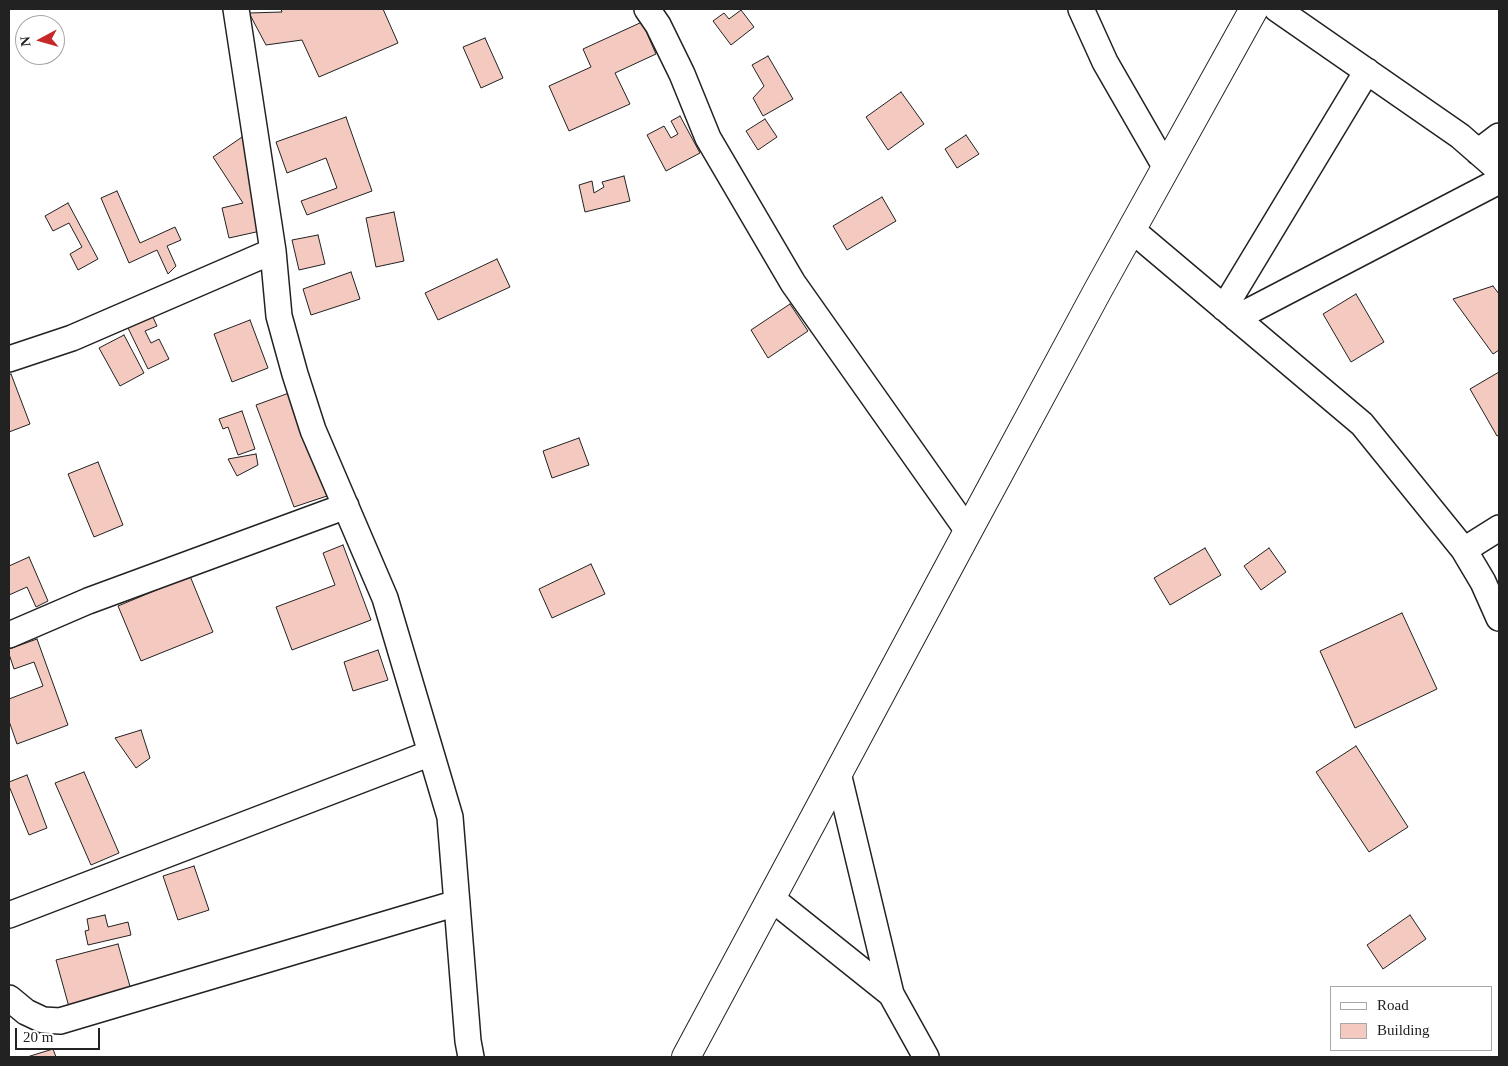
<!DOCTYPE html>
<html>
<head>
<meta charset="utf-8">
<style>
	body { margin:0 }
	#map { position:relative; width:1508px; height:1066px; overflow:hidden; background:#fff; font-family:Georgia,serif }
	canvas { display:block }
	.frame { position:absolute; inset:0; border:10px solid #222; pointer-events:none }
	.legend { position:absolute; left:1330px; top:986px; width:162px; height:65px; box-sizing:border-box; background:#fff; border:1px solid #a7a7a7; margin:0; padding:6px 9px; list-style:none; font-size:15px; color:#222 }
	.legend li { display:flex; align-items:center; gap:10px; height:25px }
	.legend b { width:25px; border:1px solid #a7a7a7 }
	.north { position:absolute; left:15px; top:15px; width:50px; height:50px; box-sizing:border-box; background:#fff; border:1px solid #a7a7a7; border-radius:50%; rotate:264deg; font-size:14px; font-weight:700; line-height:20px; text-align:center; color:#222 }
	.north::after { content:''; display:block; margin:auto; width:18px; height:22px; background:#c62828; clip-path:polygon(50% 0,100% 100%,50% 72%,0 100%) }
	.scale { position:absolute; left:15px; top:1028px; width:85px; height:22px; box-sizing:border-box; border:2px solid #222; border-top:0; padding-left:6px; font-size:15px; line-height:18px; white-space:nowrap; color:#222; -webkit-text-stroke:4px #fff; paint-order:stroke }
</style>
</head>
<body>
<div id="map">
<canvas width="1508" height="1066"></canvas>
<div class="frame"></div>
<ul class="legend">
<li><b style="height:6px;background:#fff"></b>Road</li>
<li><b style="height:14px;background:#f3c9c0"></b>Building</li>
</ul>
<div class="north">N</div>
<div class="scale">20 m</div>
</div>
<script>
const context = document.querySelector('canvas').getContext('2d');
context.lineJoin = 'round';
function fill(path, color) { context.fillStyle = color; context.fill(path, 'evenodd'); }
const poly = rows => new Path2D(rows.map(r => 'M' + r).join(''));
function stroke(path, color, width, dash) { context.strokeStyle = color; context.lineWidth = width; context.lineCap = dash ? 'butt' : 'round'; context.setLineDash(dash || []); context.stroke(path); }
const building = poly([
	[281,9,383,9,398,43,319,77,302,40,266,45,249,13,282,12,281,9],
	[741,10,754,27,731,45,713,21,724,13,729,19,741,10],
	[642,22,656,54,615,73,630,104,569,131,549,86,591,67,583,49,642,22],
	[485,38,503,78,481,88,463,47,485,38],
	[768,56,793,99,763,116,753,98,764,86,752,65,768,56],
	[901,92,924,124,888,150,866,117,901,92],
	[680,116,700,153,666,171,647,135,664,126,671,138,678,134,671,121,680,116],
	[346,117,372,191,307,215,301,201,337,188,326,158,287,173,276,142,346,117],
	[765,119,777,137,758,150,746,131,765,119],
	[245,135,265,230,229,238,222,208,243,203,213,157,245,135],
	[966,135,979,154,957,168,945,149,966,135],
	[624,176,630,201,585,212,579,185,592,181,594,193,604,187,602,182,624,176],
	[117,191,140,243,175,227,181,240,167,246,176,266,168,274,157,250,129,263,101,198,117,191],
	[882,197,896,221,847,250,833,226,882,197],
	[68,203,98,259,78,270,70,254,82,247,69,223,53,231,45,216,68,203],
	[394,212,404,261,376,267,366,218,394,212],
	[318,235,325,264,299,270,292,240,318,235],
	[497,259,510,287,438,320,425,293,497,259],
	[351,272,360,299,311,315,303,289,351,272],
	[1493,286,1499,294,1499,350,1493,354,1453,299,1493,286],
	[1356,294,1384,342,1351,362,1323,314,1356,294],
	[790,304,808,331,768,358,751,330,790,304],
	[152,315,157,326,145,331,151,343,159,339,169,359,148,369,128,328,152,315],
	[250,320,268,368,232,382,214,334,250,320],
	[124,335,144,373,120,386,99,348,124,335],
	[1499,372,1499,435,1497,436,1470,389,1499,372],
	[11,374,30,424,9,432,9,375,11,374],
	[289,393,327,496,294,507,256,405,289,393],
	[242,411,255,449,238,455,228,427,223,429,219,419,242,411],
	[579,438,589,465,552,478,543,451,579,438],
	[256,454,258,465,237,476,228,459,256,454],
	[98,462,123,525,94,537,68,474,98,462],
	[343,545,371,620,292,650,276,607,335,585,323,553,343,545],
	[1205,548,1221,575,1170,605,1154,578,1205,548],
	[1269,548,1286,572,1261,590,1244,566,1269,548],
	[29,557,48,601,36,607,27,587,9,595,9,566,29,557],
	[591,564,605,594,552,618,539,589,591,564],
	[190,576,213,632,141,661,118,606,190,576],
	[1402,613,1437,689,1355,728,1320,651,1402,613],
	[37,639,68,725,17,744,9,721,9,699,43,686,34,662,14,669,9,654,9,649,37,639],
	[378,650,388,680,353,691,344,662,378,650],
	[141,730,150,758,136,768,115,738,141,730],
	[1356,746,1408,827,1369,852,1316,772,1356,746],
	[84,772,119,853,91,865,55,783,84,772],
	[27,775,47,828,29,835,9,786,9,782,27,775],
	[194,866,209,910,178,920,163,876,194,866],
	[105,915,108,927,128,922,131,935,88,945,85,931,89,930,87,919,105,915],
	[1410,915,1426,939,1383,969,1367,945,1410,915],
	[118,944,131,990,69,1007,56,960,118,944],
	[53,1049,56,1057,27,1057,53,1049]
]);
fill(building, '#f3c9c0');
stroke(building, '#222', 1);
const minor = poly([
	[236,9,273,251,279,316,295,374,313,430,385,598,450,817,468,1041,471,1057],
	[647,9,658,25,682,74,708,138,793,283,968,531],
	[1081,9,1105,62,1166,168],
	[1277,9,1460,136,1499,170],
	[1478,152,1499,136],
	[1132,230,1362,424,1464,550,1483,582,1499,618],
	[1224,308,1367,71],
	[1236,318,1499,181],
	[9,359,72,338,273,251],
	[1464,550,1499,528],
	[9,635,88,601,346,506],
	[838,773,891,994,926,1057],
	[771,898,891,994],
	[9,915,431,753],
	[9,998,26,1012,43,1020,60,1021,457,903]
]);
const tertiary = poly([
	[686,1057,968,531,1098,290,1254,9]
]);
stroke(minor, '#222', 28);
stroke(tertiary, '#222', 30);
stroke(minor, '#fff', 25);
stroke(tertiary, '#fff', 28);
</script>
</body>
</html>
